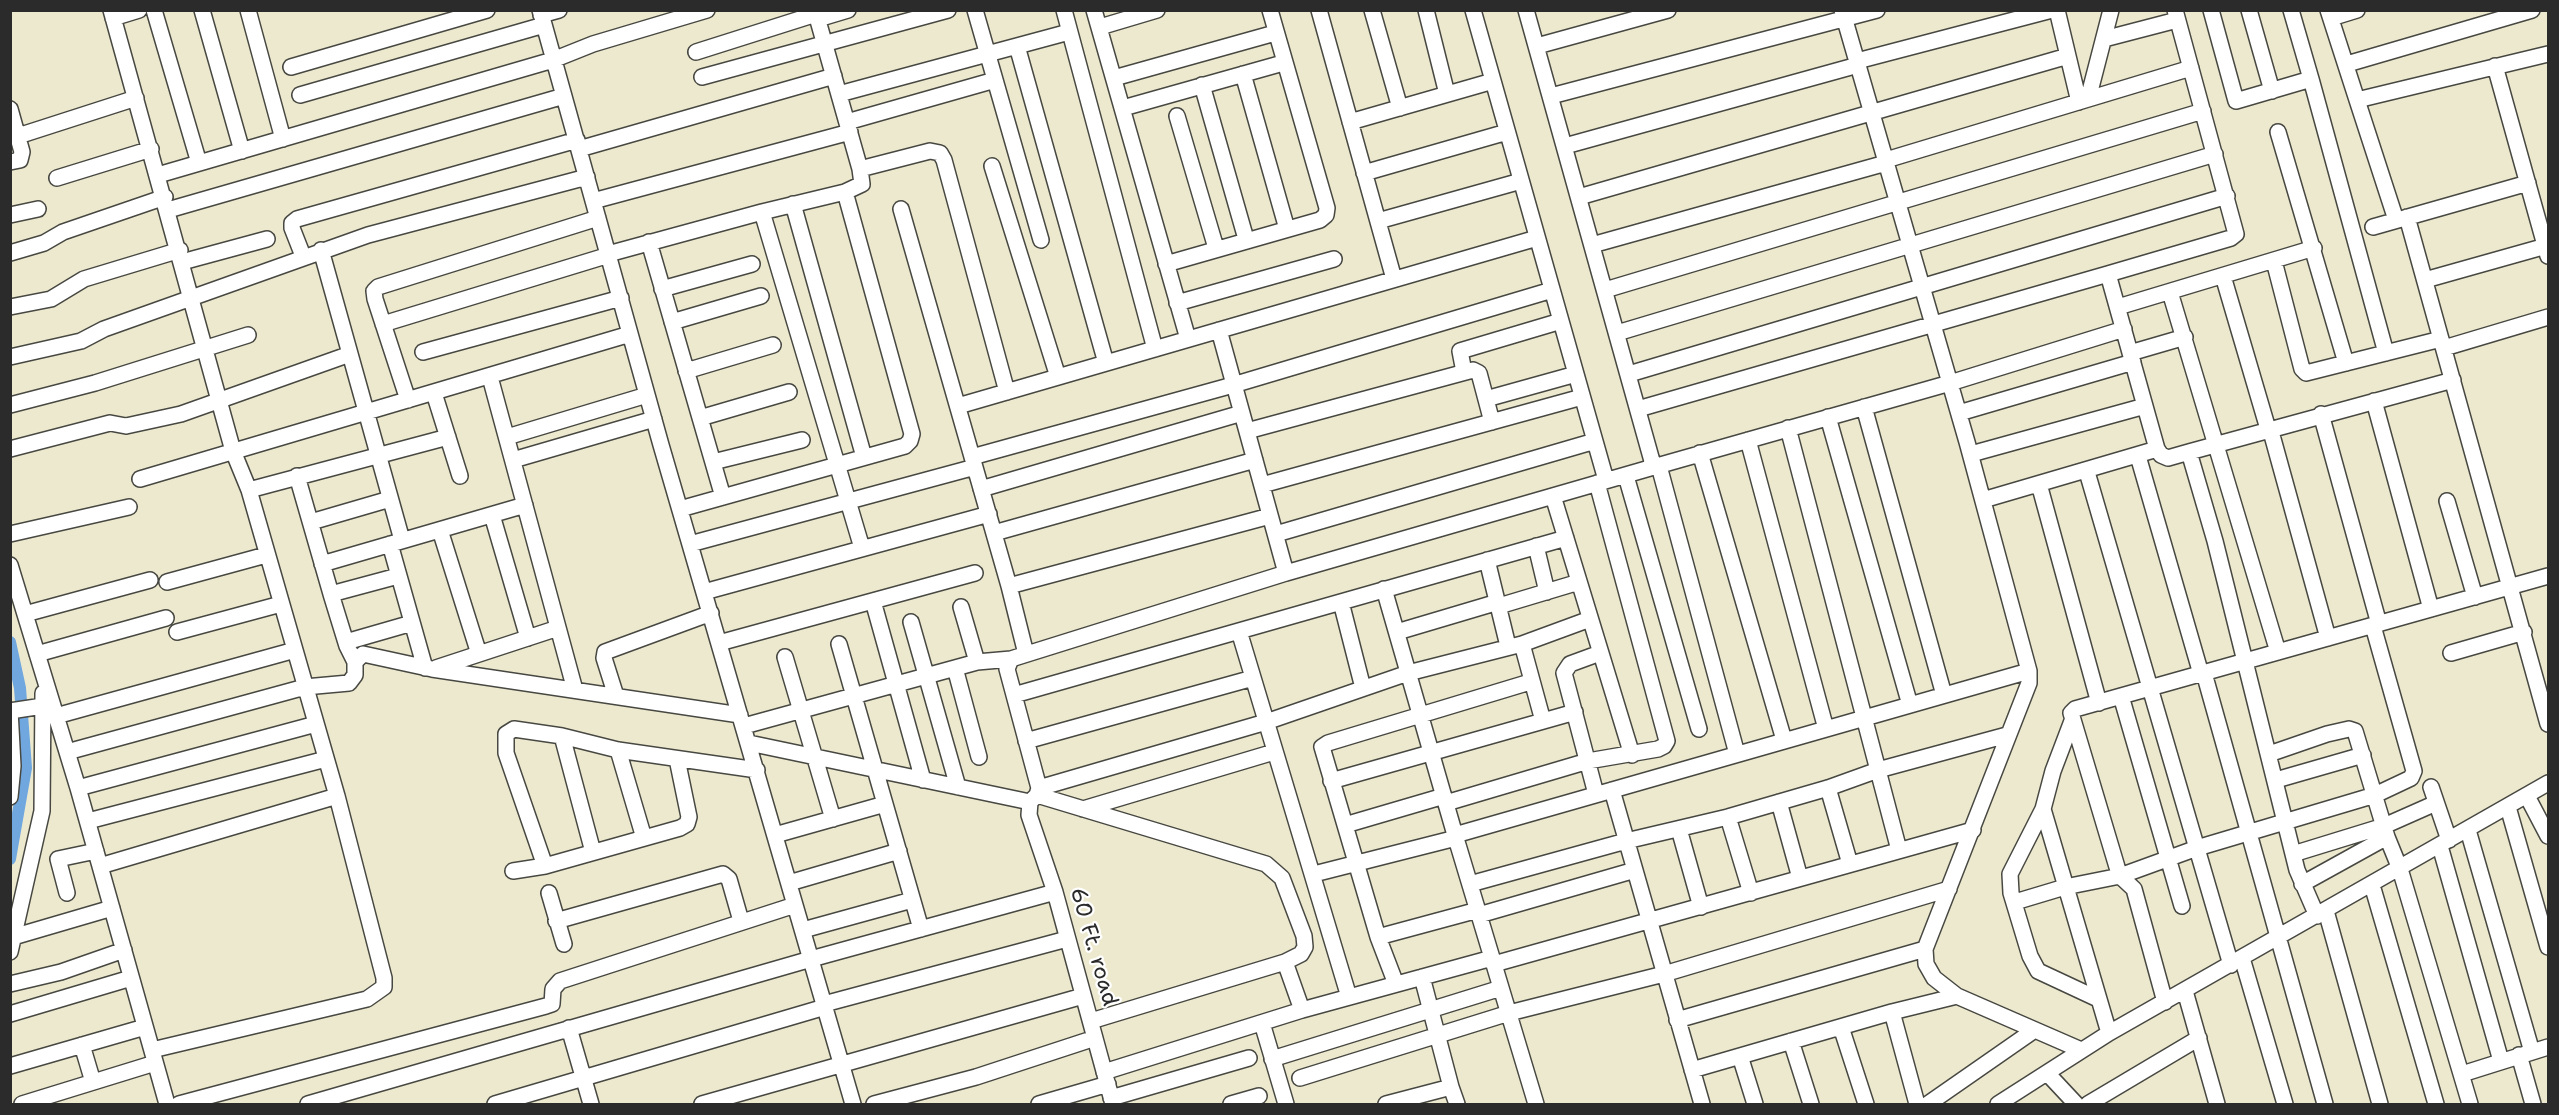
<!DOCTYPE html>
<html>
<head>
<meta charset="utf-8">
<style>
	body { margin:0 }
	#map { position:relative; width:2559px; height:1115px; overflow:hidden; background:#ede9ce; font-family:"Shantell Sans",sans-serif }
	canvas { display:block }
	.frame { position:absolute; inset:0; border:12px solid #2b2b2b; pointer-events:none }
</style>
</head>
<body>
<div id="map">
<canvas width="2559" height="1115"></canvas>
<div class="frame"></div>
</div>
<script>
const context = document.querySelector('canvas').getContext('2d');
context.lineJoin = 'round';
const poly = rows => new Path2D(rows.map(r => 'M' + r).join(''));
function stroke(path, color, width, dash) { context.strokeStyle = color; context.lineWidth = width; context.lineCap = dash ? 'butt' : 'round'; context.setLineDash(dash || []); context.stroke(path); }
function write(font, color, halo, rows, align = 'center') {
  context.font = font + ' "Shantell Sans",sans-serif'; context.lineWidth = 4.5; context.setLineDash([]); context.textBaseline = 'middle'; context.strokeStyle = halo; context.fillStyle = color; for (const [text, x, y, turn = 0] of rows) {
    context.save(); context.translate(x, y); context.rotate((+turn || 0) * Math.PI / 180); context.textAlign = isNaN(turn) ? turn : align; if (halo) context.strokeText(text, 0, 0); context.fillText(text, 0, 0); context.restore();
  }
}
stroke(poly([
	[10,642,20,688,26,768,10,859]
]), '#6fa7de', 12);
const minor = poly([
	[111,10,233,451,249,490,337,796,384,978,384,987,367,999,152,1050],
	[154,10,199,163],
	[202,10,242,151],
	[248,10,283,139],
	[540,10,661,445,853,1104],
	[975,10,1041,240],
	[1064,10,1155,349],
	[1094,10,1188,339],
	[1319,10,1394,279],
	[1372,10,1400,108],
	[1426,10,1447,94],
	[1473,10,1606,480],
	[1842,10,1967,442,2029,671,2029,683,1925,949,1926,964,1934,978,1957,996,2081,1050],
	[2057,10,2079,102],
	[2211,10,2236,101,2311,79,2291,10],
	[2249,10,2272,91],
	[2328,10,2357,100,2548,54],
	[541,15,559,10],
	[113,18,139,10],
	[2331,18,2357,10],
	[818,19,848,10],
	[1100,27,1157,10],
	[2104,39,2177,20],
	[1017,46,1106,363],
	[1537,46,1668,10],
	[696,52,816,14],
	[1857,61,2052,10],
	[2347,64,2532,10],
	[2495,66,2548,256],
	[291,67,487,10],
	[1243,74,1287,229],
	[702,77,948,10],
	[1114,78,1275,33],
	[2311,79,2386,353],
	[1202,85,1246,239],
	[839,94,1069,32],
	[300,95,544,25],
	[1551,96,1877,10],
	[2088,99,2111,10],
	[2357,100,2396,220],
	[1123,108,1283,63],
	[10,109,22,152,20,160,10,162],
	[1177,116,1216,248],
	[847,122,995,80],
	[1350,122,1493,81],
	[2278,132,2346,363],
	[18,136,136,98],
	[1565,146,1858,65],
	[579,149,834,76],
	[1886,160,2191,68],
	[992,166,1058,377],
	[860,169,930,151,940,153,944,160,1007,392],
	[1364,173,1507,132],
	[158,175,553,60,593,44,707,10],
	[57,178,151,149],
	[1579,197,2068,56],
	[593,201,850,132],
	[793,204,864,457],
	[901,209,1009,586,1026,654],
	[168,210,564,96],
	[762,212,862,548],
	[10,215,38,209],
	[2407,217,2548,724],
	[1378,221,1521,181],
	[2373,227,2528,183],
	[649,242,723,497],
	[1592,245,1886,163],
	[321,250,402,540],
	[10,253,44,243,63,232,165,197],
	[608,254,762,212,845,192,862,184,860,169,815,10],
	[303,256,292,228,292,223,297,219,577,140],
	[2274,261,2302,369,2306,373,2441,339],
	[182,262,267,239],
	[1166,264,1320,220,1326,215,1327,208,1270,10],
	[2223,276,2268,429],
	[2425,280,2546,246],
	[662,289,752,264],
	[1605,290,2203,111],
	[2170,292,2278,652],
	[1177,303,1334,259],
	[10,307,51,299,84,279,180,250],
	[2118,307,2314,248],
	[672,322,761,296],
	[383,324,609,255],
	[1219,330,1286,573],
	[1617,333,2215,154],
	[2444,348,2548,317],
	[423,352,621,298],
	[2130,353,2185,337],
	[10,357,81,341,104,329,368,235,587,177],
	[686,371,773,345],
	[1464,372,1460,351,1561,321],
	[1629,374,2227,196],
	[490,377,575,690],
	[434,393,460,476],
	[1486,399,1576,374],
	[408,400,375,299,374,291,378,287,598,218],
	[2374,401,2431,609],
	[10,405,95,383,248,335],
	[958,406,1537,238],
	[1864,407,1944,695],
	[1638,409,2108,274],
	[1959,413,2133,362],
	[2321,414,2379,624],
	[1828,417,1910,705],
	[700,418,789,392],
	[1788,428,1899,850],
	[2270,428,2328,638],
	[1247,431,1473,370,1479,373,1492,422],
	[507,437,647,395],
	[1748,440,1826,729],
	[10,449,110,423,126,426,181,414,350,354],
	[2157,449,2108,274,2231,238,2236,234,2175,10],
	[2189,452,2215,541,2297,870,2317,916],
	[1700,453,1784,740],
	[1971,454,2145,406],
	[2138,456,2201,674],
	[972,457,1233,385,1552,290],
	[513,460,654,419],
	[713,462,802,440],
	[1659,466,1737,754],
	[1650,468,1950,383,2124,329],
	[2087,472,2231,965],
	[297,476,331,594,398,576],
	[1626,476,1699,729],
	[140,479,630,334],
	[2039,484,2099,703],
	[1262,485,1582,397],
	[981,489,1242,413],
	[249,490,448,437],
	[1553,496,1632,755],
	[1983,500,2157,449,2161,455,2168,458,2189,452,2453,380],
	[2447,501,2475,597],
	[680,509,905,446,910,441,912,434,845,192],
	[492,515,528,638],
	[311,522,390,499],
	[440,530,479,654],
	[994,533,1255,460],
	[10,534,129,507],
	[1276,534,1595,441],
	[390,544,425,668],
	[690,544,975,467],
	[1536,546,1547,592],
	[1487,560,1508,646],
	[322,564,525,505],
	[10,565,78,788,167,1104],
	[167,582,266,555],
	[1009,586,1270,516],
	[1384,589,1455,835],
	[704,592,989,514],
	[331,594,347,646,355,662],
	[873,601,923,780],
	[1341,602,1363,688],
	[1499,606,1579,582],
	[961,607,977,662],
	[25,614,150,580],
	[911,622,958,787],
	[1239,631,1349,997],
	[177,632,281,604],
	[1397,632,1498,602],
	[346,642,412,623],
	[719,643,975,573],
	[839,644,921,929],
	[1522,644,1543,721],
	[2451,653,2524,632],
	[37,654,166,618],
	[785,657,833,819],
	[436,668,558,628],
	[955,668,979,757],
	[2204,673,2325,1104],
	[1014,695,1566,538],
	[616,696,604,658,605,652,711,613],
	[2121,696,2182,906],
	[10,710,13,766,10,797],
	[10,711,43,706],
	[56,716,295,650],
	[2072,721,2053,771,2043,809,2109,1033],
	[744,726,977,662,1011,659],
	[562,736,593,852],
	[1026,741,1253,678],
	[749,743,1030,802],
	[618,750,644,838],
	[67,752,305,687,349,683,355,675,355,662,363,654,432,669,740,715],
	[2269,754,2327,734,2349,729,2355,731,2387,837],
	[2276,780,2363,755],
	[1331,781,1575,712],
	[2431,787,2449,840],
	[78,788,316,724],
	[1039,788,1266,722,1408,673,1522,644,1590,619],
	[1828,788,1850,864],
	[1612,790,1702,1104],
	[1596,794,1564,673,1570,664,1600,653],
	[1037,795,1266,864,1282,878,1304,936,1305,947,1301,954,1285,962,1091,1021],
	[2527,796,2548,836],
	[1030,802,1037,795,1039,788,1007,669,1011,659,1286,573,1650,468,1652,461,1526,10],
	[1030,802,1029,815,1055,892,1113,1104],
	[1779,802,1800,878],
	[1446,803,1588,761,1658,749,1664,746,1667,741,1597,483],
	[2508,807,2548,947],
	[1083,809,1274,752],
	[2043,809,2010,874,2011,893,2030,956,2038,971,2098,999],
	[1728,817,1751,893],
	[88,821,326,759],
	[1345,825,1444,796],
	[1679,829,1701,907],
	[2468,830,2532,1052],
	[775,835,885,804],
	[2440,846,2501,1061],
	[2293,854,2384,826,2436,803],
	[100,866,337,796],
	[545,866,506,753,506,734,514,729,562,736,618,750,757,770],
	[513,871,545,866,680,828,687,824,689,817,677,759],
	[1314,874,1456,838],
	[789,883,899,851],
	[1470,884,1626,841,1728,817,1828,788,1878,770,2007,735],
	[2302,884,2387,837,2400,869,2470,1104],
	[2372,885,2436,1104],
	[67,893,58,859,96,851],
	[549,893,564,944],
	[2015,902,2065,887,2120,876,2197,848,2375,795,2411,778,2414,771,2373,626],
	[2326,911,2380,1104],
	[1479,915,1635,870],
	[556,921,723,874,729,879,741,921],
	[803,930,912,900],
	[13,937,112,908],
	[1378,937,1478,910],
	[10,952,42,811,43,693],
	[2242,958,2285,1104],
	[1285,962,1302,1010],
	[1494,964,1973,830],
	[10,984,61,972,124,950],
	[1396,984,1378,937,1322,747,1328,743,1530,682],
	[2185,991,2217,1104],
	[2165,1002,2134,889,2120,876,2117,867,2071,713,2075,709,2548,576],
	[824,1004,1067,939],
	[1892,1012,1917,1104],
	[10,1014,131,978],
	[1677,1020,1925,949],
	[1262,1023,1286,1104],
	[1841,1027,1866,1104],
	[569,1028,591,1104],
	[1791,1041,1811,1104],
	[82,1045,93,1082],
	[2519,1055,2533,1104],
	[1740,1056,1755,1104],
	[1272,1059,1501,988],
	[10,1066,145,1027],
	[1692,1070,1892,1012,1957,996],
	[1104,1072,1302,1010,1492,958],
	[2047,1073,2076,1104],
	[2462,1074,2548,1047],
	[1300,1078,1509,1013,1664,974,1949,889],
	[1451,1087,1457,1104],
	[1111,1098,1249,1058],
	[22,1104,155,1063],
	[179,1104,546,1006,552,1004,553,989,560,981,795,905],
	[308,1104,811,959,1055,892],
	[495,1104,825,1007],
	[702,1104,1083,996],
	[874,1104,976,1077,1095,1038],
	[1039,1104,1108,1084],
	[1231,1104,1259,1096],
	[1386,1104,1451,1087,1422,977],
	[1536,1104,1455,835,2029,671],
	[1928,1104,2033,1031],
	[1998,1104,2109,1033,2548,783],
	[2088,1104,2199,1038]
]);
stroke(minor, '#484843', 18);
stroke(minor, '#fff', 15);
write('22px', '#2b2b2b', '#fff', [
	["60 Ft. road",1093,947,74]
]);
</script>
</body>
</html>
